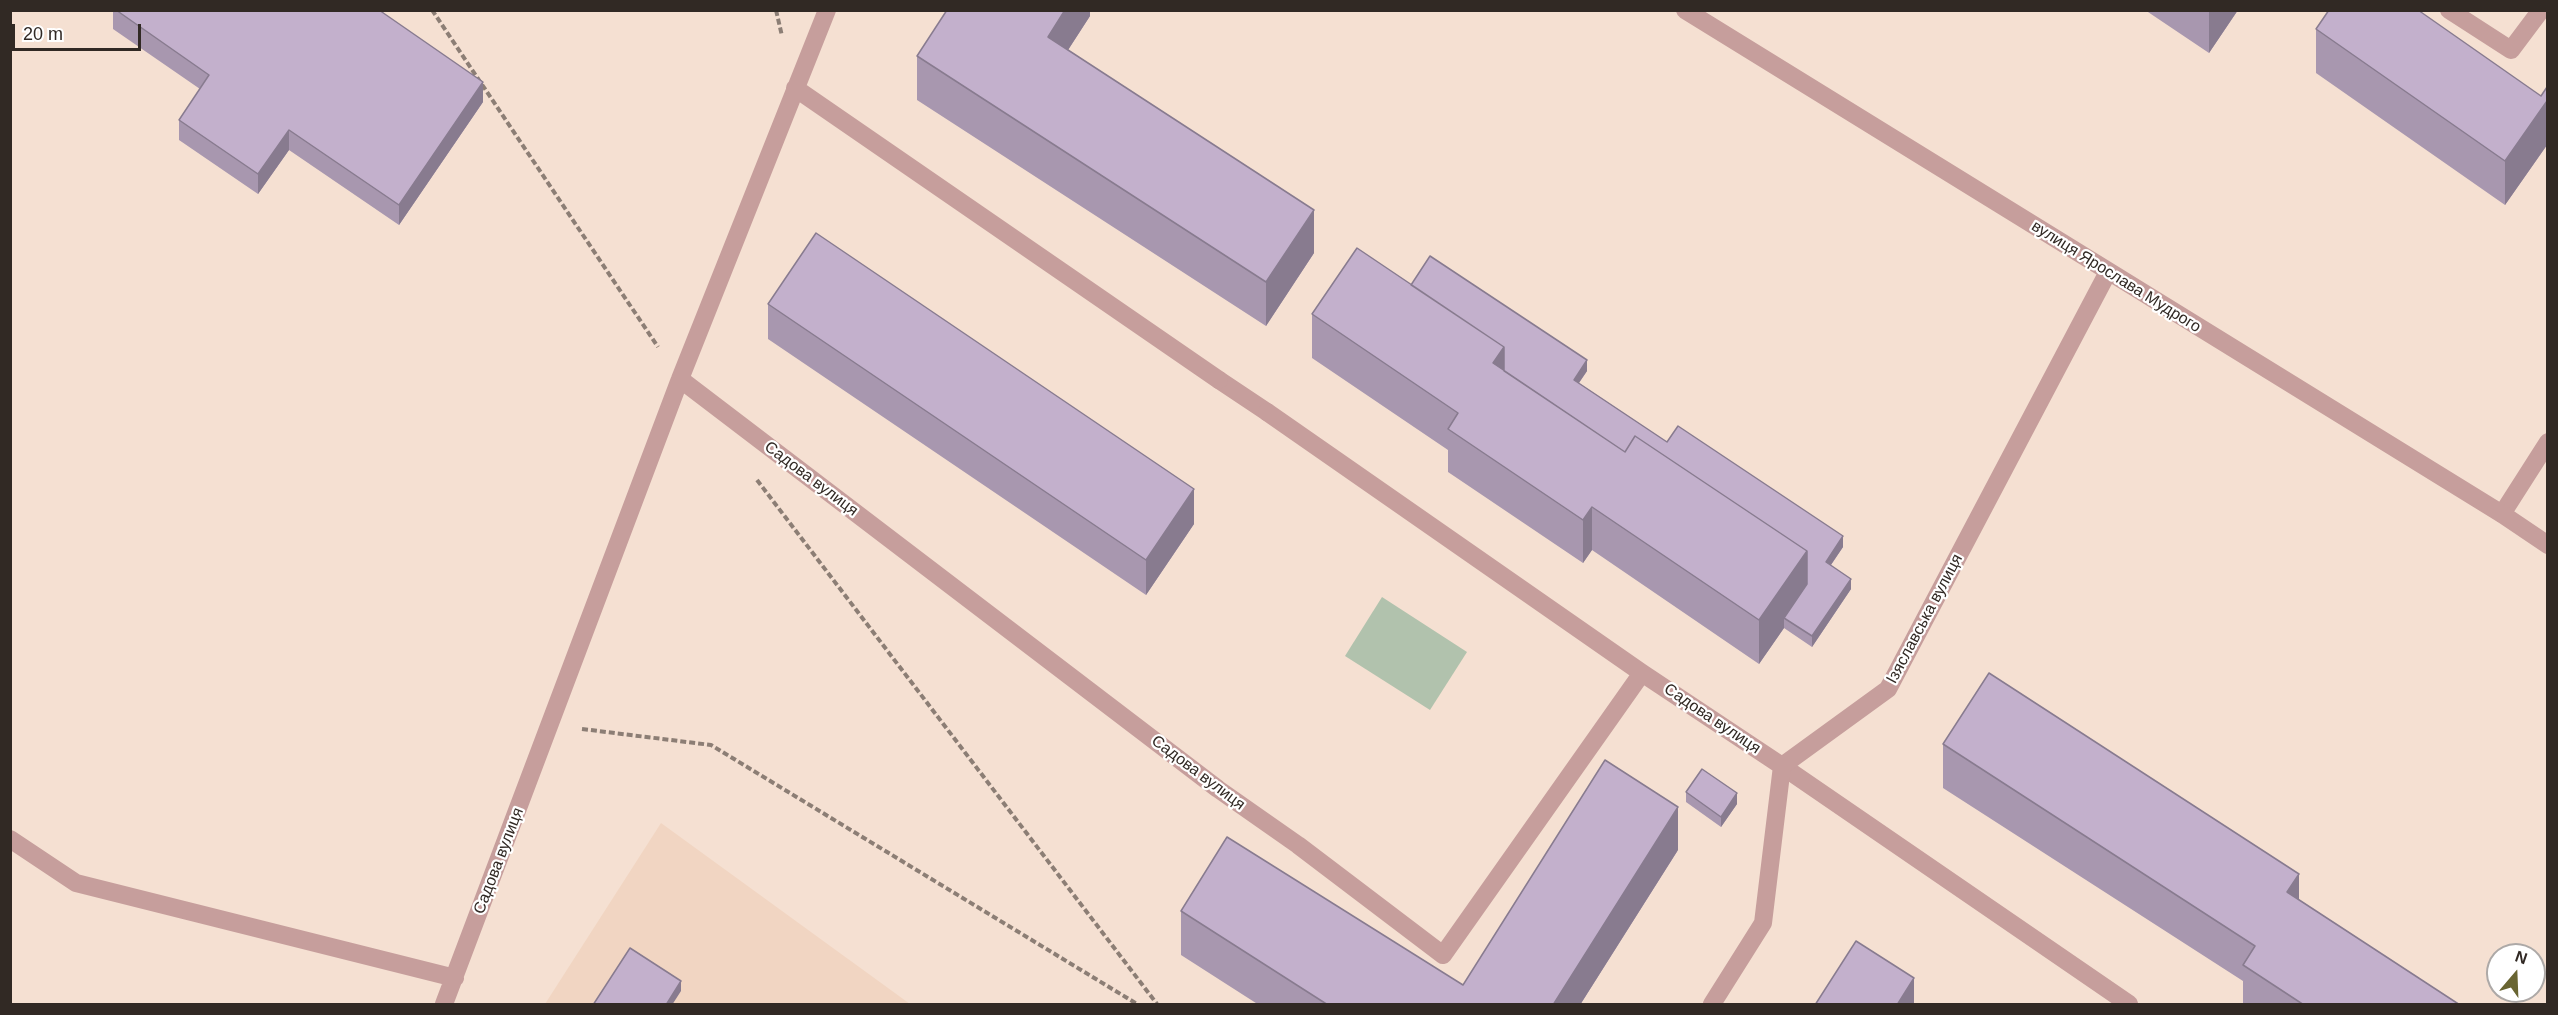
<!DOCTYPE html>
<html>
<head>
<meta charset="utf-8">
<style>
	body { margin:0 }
	#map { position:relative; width:2558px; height:1015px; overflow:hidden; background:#f5e0d2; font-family:Helvetica,sans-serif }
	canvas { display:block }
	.frame { position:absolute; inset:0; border:12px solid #312924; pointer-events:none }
	.north { position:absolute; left:2486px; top:943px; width:60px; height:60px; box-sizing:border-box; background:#fff; border:2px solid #ada9a7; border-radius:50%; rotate:19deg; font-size:16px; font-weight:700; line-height:24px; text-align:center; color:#312924 }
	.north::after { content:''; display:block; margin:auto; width:21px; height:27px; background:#696532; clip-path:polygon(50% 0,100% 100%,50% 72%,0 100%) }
	.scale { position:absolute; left:12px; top:24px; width:129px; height:27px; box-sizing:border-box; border:3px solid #312924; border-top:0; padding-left:8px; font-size:18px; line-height:21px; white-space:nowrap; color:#312924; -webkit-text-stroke:4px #fff; paint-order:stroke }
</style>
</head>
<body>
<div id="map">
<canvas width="2558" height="1015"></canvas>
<div class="frame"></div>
<div class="north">N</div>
<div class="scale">20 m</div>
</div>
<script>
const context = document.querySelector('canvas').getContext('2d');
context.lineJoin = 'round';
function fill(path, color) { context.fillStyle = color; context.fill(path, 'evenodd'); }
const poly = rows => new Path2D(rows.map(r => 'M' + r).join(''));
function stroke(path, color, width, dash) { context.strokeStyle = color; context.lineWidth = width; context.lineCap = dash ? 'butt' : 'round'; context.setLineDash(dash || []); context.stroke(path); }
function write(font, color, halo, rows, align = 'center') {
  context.font = font + ' Helvetica,sans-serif'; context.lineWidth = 4.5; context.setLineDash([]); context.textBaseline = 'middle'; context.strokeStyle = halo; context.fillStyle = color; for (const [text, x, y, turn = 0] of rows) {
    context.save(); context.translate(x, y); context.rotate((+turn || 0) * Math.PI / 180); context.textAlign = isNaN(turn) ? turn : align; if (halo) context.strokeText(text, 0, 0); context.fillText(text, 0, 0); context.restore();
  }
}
fill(poly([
	[661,823,910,1004,545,1004]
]), '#f1d5c2');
fill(poly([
	[1382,597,1467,652,1430,710,1345,656]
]), '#b1c2ad');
stroke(poly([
	[432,10,658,347],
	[776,10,782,36],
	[757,480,1157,1004],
	[582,729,711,745,1137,1004]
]), '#8c7e75', 4, [6, 3]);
stroke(poly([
	[2449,10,2511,50,2541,10],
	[1782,766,2129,1004]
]), '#c69e9c', 18);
stroke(poly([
	[1219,380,1267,412]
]), '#c69e9c', 18);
stroke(poly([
	[795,88,1219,380],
	[680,379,1218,789,1298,845,1443,955,1642,673],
	[1267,412,1642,673,1782,766],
	[2502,514,2548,442],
	[10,839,76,883,455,978],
	[444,1004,680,379,827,10],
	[1712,1004,1763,923,1782,766,1888,689,2108,272]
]), '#c69e9c', 18);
stroke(poly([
	[1685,10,2502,514,2548,545]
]), '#c69e9c', 18);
fill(poly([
	[113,10,385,10,383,13,483,102,399,225,289,150,258,194,179,140,179,120,200,89,113,29],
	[1090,10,1090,16,1068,50,1314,253,1266,326,917,100,917,56],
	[2145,10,2238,10,2209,53],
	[2316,29,2541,96,2547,87,2547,145,2505,205,2316,73],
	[768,304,1194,524,1146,595,768,339],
	[1312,314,1587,371,1579,383,1667,442,1843,547,1831,565,1851,589,1812,647,1784,628,1759,664,1592,550,1583,563,1448,472,1448,450,1312,358],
	[1943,744,2299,900,2460,1005,2243,1005,2243,981,1943,788],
	[1686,792,1737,804,1721,827,1686,802],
	[1678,850,1580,1005,1259,1005,1181,955,1181,911,1463,985]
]), '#a897af');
fill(poly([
	[1065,10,1090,10,1090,16,1048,81,1048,37],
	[2209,10,2238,10,2209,53],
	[483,82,483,102,399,225,399,205],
	[2547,101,2547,145,2505,205,2505,161],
	[289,130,289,150,258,194,258,174],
	[1314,210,1314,253,1266,326,1266,282],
	[1504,347,1504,390,1493,363],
	[1587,360,1587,371,1574,390,1574,380],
	[1194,489,1194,524,1146,595,1146,560],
	[1592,507,1592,550,1583,563,1583,520],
	[1843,536,1843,547,1826,572,1826,562],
	[1807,551,1807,594,1784,618,1784,628,1759,664,1759,620],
	[1851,579,1851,589,1812,647,1812,636],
	[1737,793,1737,804,1721,827,1721,817],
	[1678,807,1678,850,1580,1005,1553,1005],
	[2299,874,2299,918,2287,892],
	[1914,978,1914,1005,1897,1005],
	[681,981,681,991,672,1005,666,1005]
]), '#887b8f');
const building = poly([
	[116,10,379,10,483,82,399,205,289,130,258,174,179,120,209,75,116,10],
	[947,10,1065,10,1048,37,1314,210,1266,282,917,56,947,10],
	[2329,10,2418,10,2541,96,2547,87,2547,101,2505,161,2316,29,2329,10],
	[816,233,1194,489,1146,560,768,304,816,233],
	[1357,248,1504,347,1493,363,1625,452,1635,436,1807,551,1759,620,1592,507,1583,520,1448,429,1458,413,1312,314,1357,248],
	[1430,256,1587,360,1574,380,1667,442,1678,426,1843,536,1826,562,1851,579,1812,636,1784,618,1807,584,1807,551,1635,436,1625,452,1504,371,1504,347,1411,285,1430,256],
	[1989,673,2299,874,2287,892,2460,1005,2304,1005,2243,965,2255,946,1943,744,1989,673],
	[1605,760,1678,807,1553,1005,1328,1005,1181,911,1227,837,1463,985,1605,760],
	[1702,769,1737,793,1721,817,1686,792,1702,769],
	[1856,941,1914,978,1897,1005,1815,1005,1856,941],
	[630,948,681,981,666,1005,593,1005,630,948]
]);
fill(building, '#c3b0cc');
stroke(building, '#887b8f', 1.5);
write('16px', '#312924', '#fff', [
	["вулиця Ярослава Мудрого",2116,277,32],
	["Садова вулиця",811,479,37],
	["Ізяславська вулиця",1925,619,-62],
	["Садова вулиця",1712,719,34],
	["Садова вулиця",1198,773,37],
	["Садова вулиця",499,861,-69]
]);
</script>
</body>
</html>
